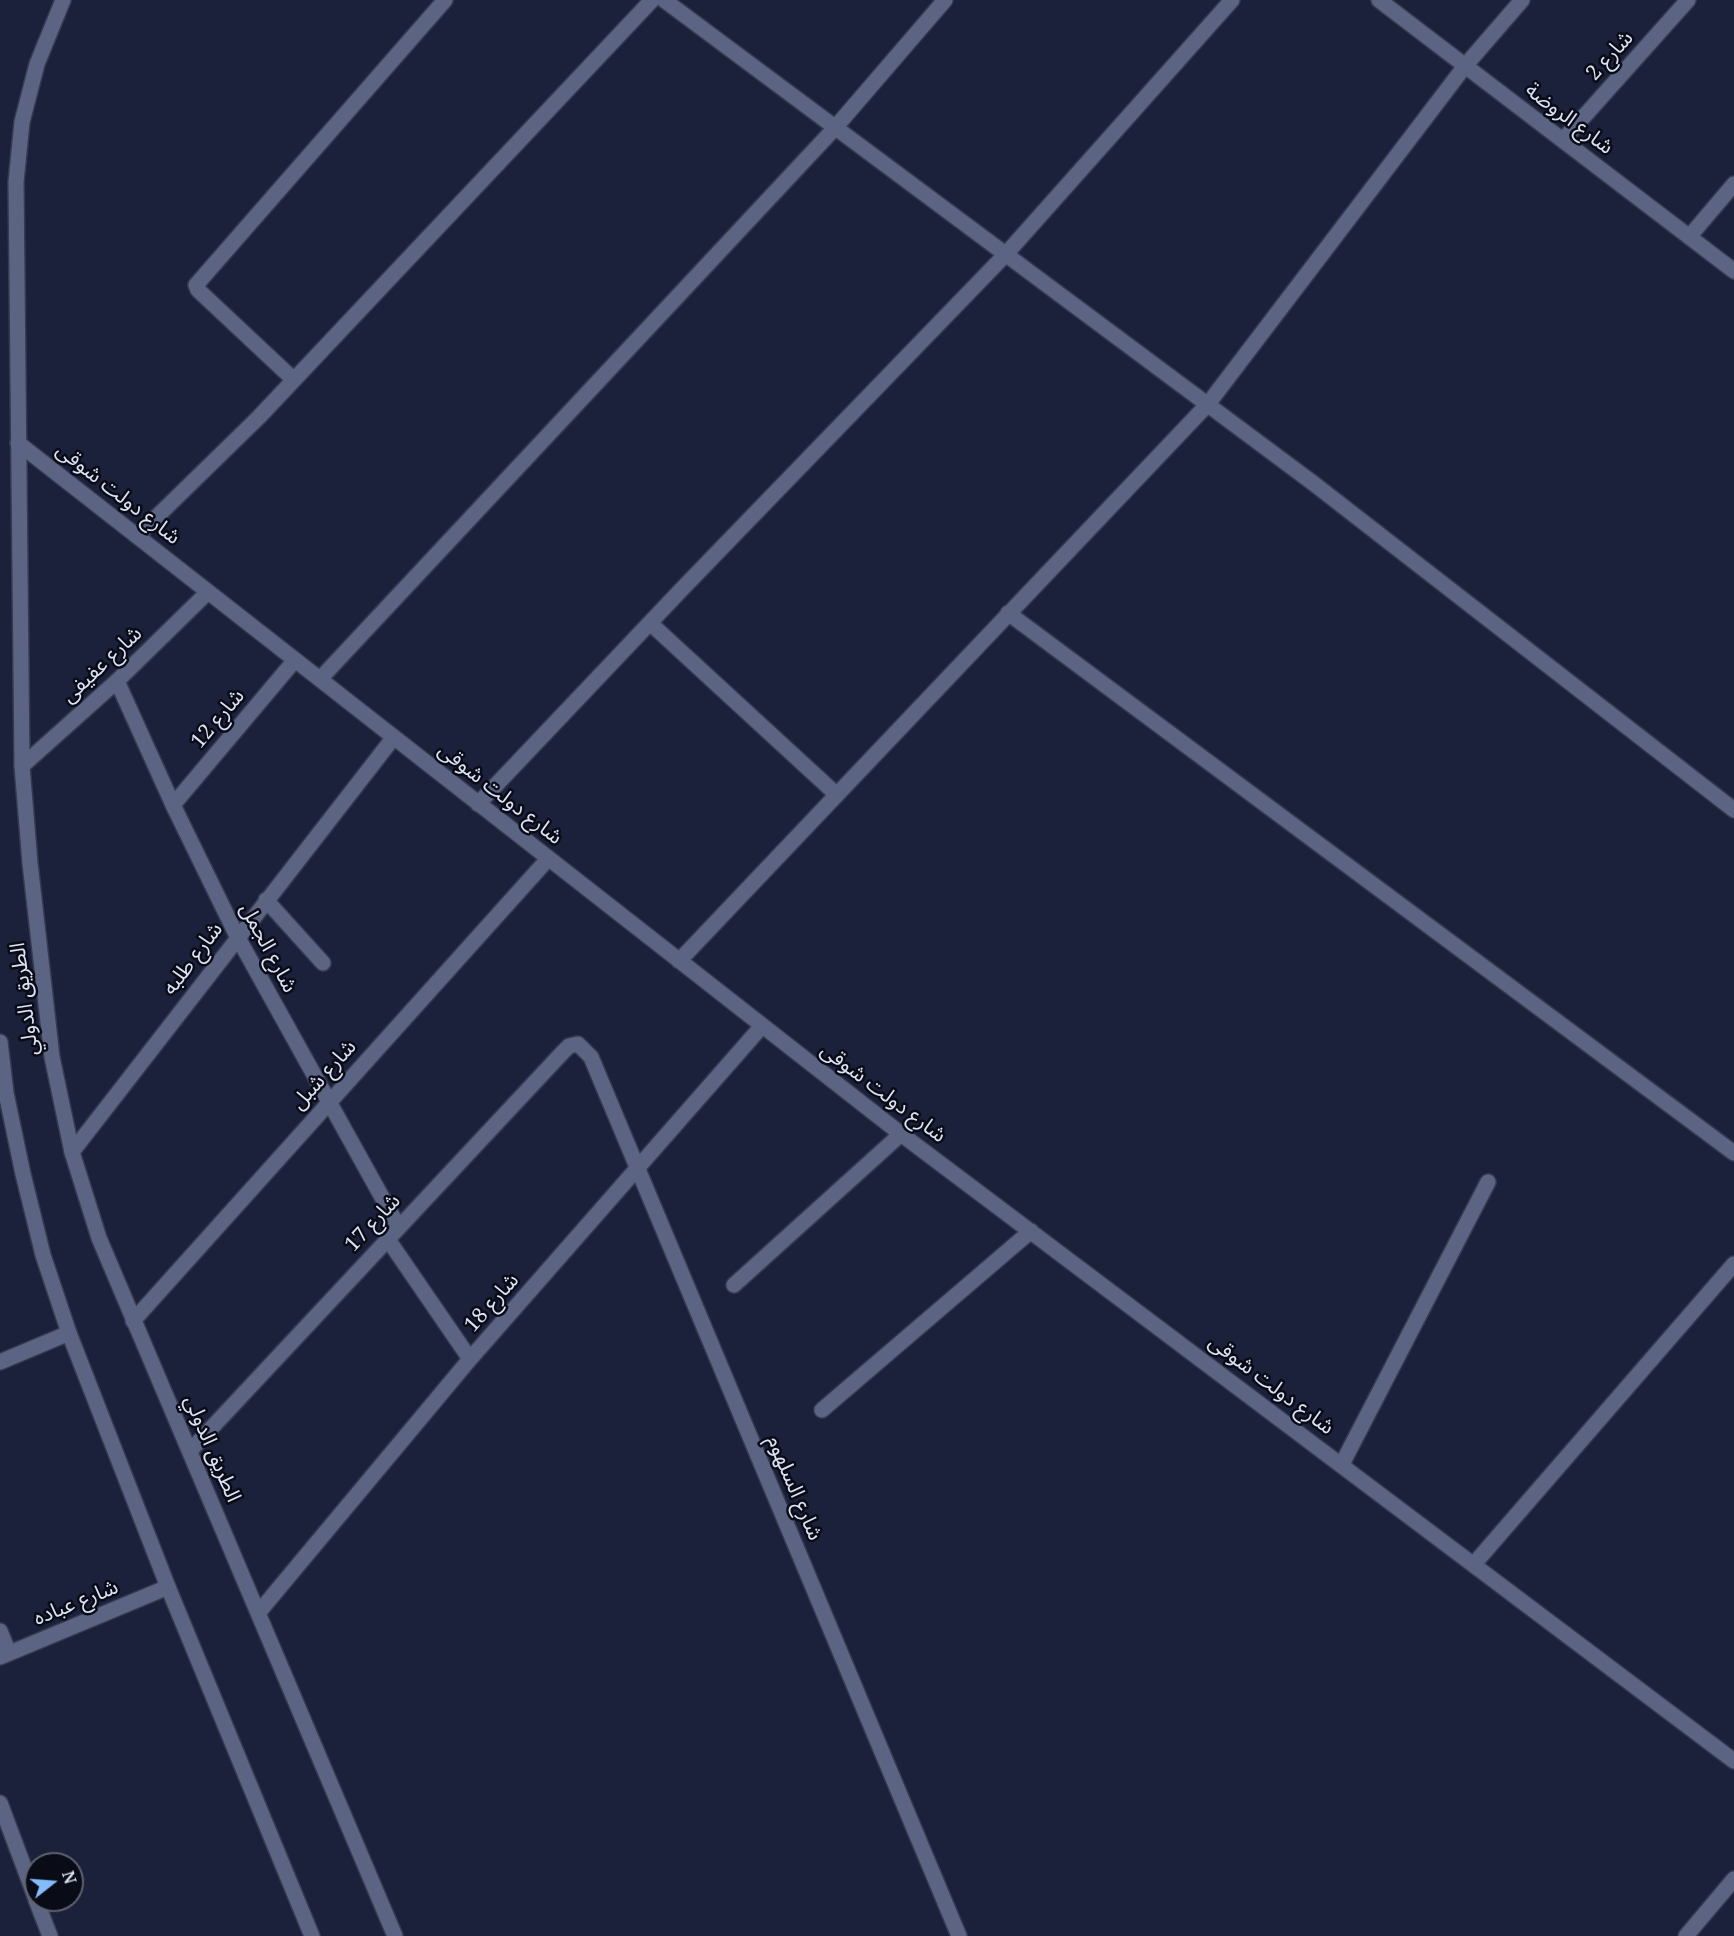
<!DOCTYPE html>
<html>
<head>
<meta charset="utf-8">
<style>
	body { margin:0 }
	#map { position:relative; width:1734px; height:1936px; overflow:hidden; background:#1b213b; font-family:"Noto Serif",serif }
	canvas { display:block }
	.north { position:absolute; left:24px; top:1852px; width:60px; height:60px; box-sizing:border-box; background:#090c17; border:2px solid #5e626f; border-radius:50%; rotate:73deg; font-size:16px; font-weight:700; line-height:24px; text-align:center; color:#dde2f4 }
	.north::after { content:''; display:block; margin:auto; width:21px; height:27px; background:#84bcfb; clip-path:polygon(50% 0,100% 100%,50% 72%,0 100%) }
</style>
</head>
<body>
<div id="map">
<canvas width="1734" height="1936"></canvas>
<div class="north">N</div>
</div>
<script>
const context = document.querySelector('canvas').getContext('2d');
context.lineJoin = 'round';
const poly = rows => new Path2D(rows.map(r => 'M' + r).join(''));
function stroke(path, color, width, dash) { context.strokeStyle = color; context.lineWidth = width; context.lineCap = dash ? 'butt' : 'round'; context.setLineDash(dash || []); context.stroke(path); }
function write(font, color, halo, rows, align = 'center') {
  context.font = font + ' "Noto Serif","Noto Sans Arabic",serif'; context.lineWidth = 5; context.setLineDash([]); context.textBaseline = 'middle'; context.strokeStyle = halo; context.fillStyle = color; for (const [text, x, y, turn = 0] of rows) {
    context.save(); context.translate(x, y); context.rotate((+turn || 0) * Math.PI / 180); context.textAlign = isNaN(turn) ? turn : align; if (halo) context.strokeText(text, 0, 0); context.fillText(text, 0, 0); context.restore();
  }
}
const minor = poly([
	[664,0,1313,483,1734,810],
	[1379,0,1734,271],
	[1563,140,1688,0],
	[1689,237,1734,184],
	[293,379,198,290,196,285,445,0],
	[18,443,901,1134,1734,1761],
	[137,536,259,417,652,0],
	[1008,613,1734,1153],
	[650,623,837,795],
	[320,679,834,129,945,0],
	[117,681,173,805,237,936,398,1226],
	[22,766,117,681,208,592],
	[478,804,681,590,1006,254,1232,0],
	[173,805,295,660],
	[266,900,323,963],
	[679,961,1208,404,1465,66,1522,0],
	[72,1152,394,737],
	[387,1238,470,1359],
	[734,1285,901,1134],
	[133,1321,548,859],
	[0,1362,69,1333],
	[822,1410,1031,1231],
	[190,1451,563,1052,569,1046,578,1044,591,1057,959,1936],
	[1342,1464,1488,1182],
	[1474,1564,1734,1264],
	[259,1612,470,1359,762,1026],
	[0,1631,9,1653],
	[0,1657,168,1587],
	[0,1803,36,1899],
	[36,1900,50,1936],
	[1686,1936,1734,1879]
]);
const tertiary = poly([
	[63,0,37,64,22,122,16,182,22,766,30,863,52,1057,72,1152,99,1238,395,1936],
	[0,1042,6,1093,23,1174,43,1255,69,1333,168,1587,312,1936]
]);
stroke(minor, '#353a4f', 18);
stroke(tertiary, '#353a4f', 18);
stroke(minor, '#5c6483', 15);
stroke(tertiary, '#5c6483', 15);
write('21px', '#dde2f4', '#090c17', [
	["شارع 2",1610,56,-48],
	["شارع الروضة",1569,119,37],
	["شارع دولت شوقى",118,494,38],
	["شارع عفيفى",102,665,-43],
	["شارع 12",218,719,-50],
	["شارع دولت شوقى",500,794,38],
	["شارع الجمل",268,948,62],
	["شارع طلبه",193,959,-53],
	["الطريق الدولي",25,999,-97],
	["شارع شبل",324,1075,-48],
	["شارع دولت شوقى",883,1093,37],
	["شارع 17",373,1223,-47],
	["شارع 18",492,1303,-49],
	["شارع دولت شوقى",1271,1385,37],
	["الطريق الدولي",212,1449,67],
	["شارع السلهوم",794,1488,67],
	["شارع عباده",76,1603,-22]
]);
</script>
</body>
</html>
